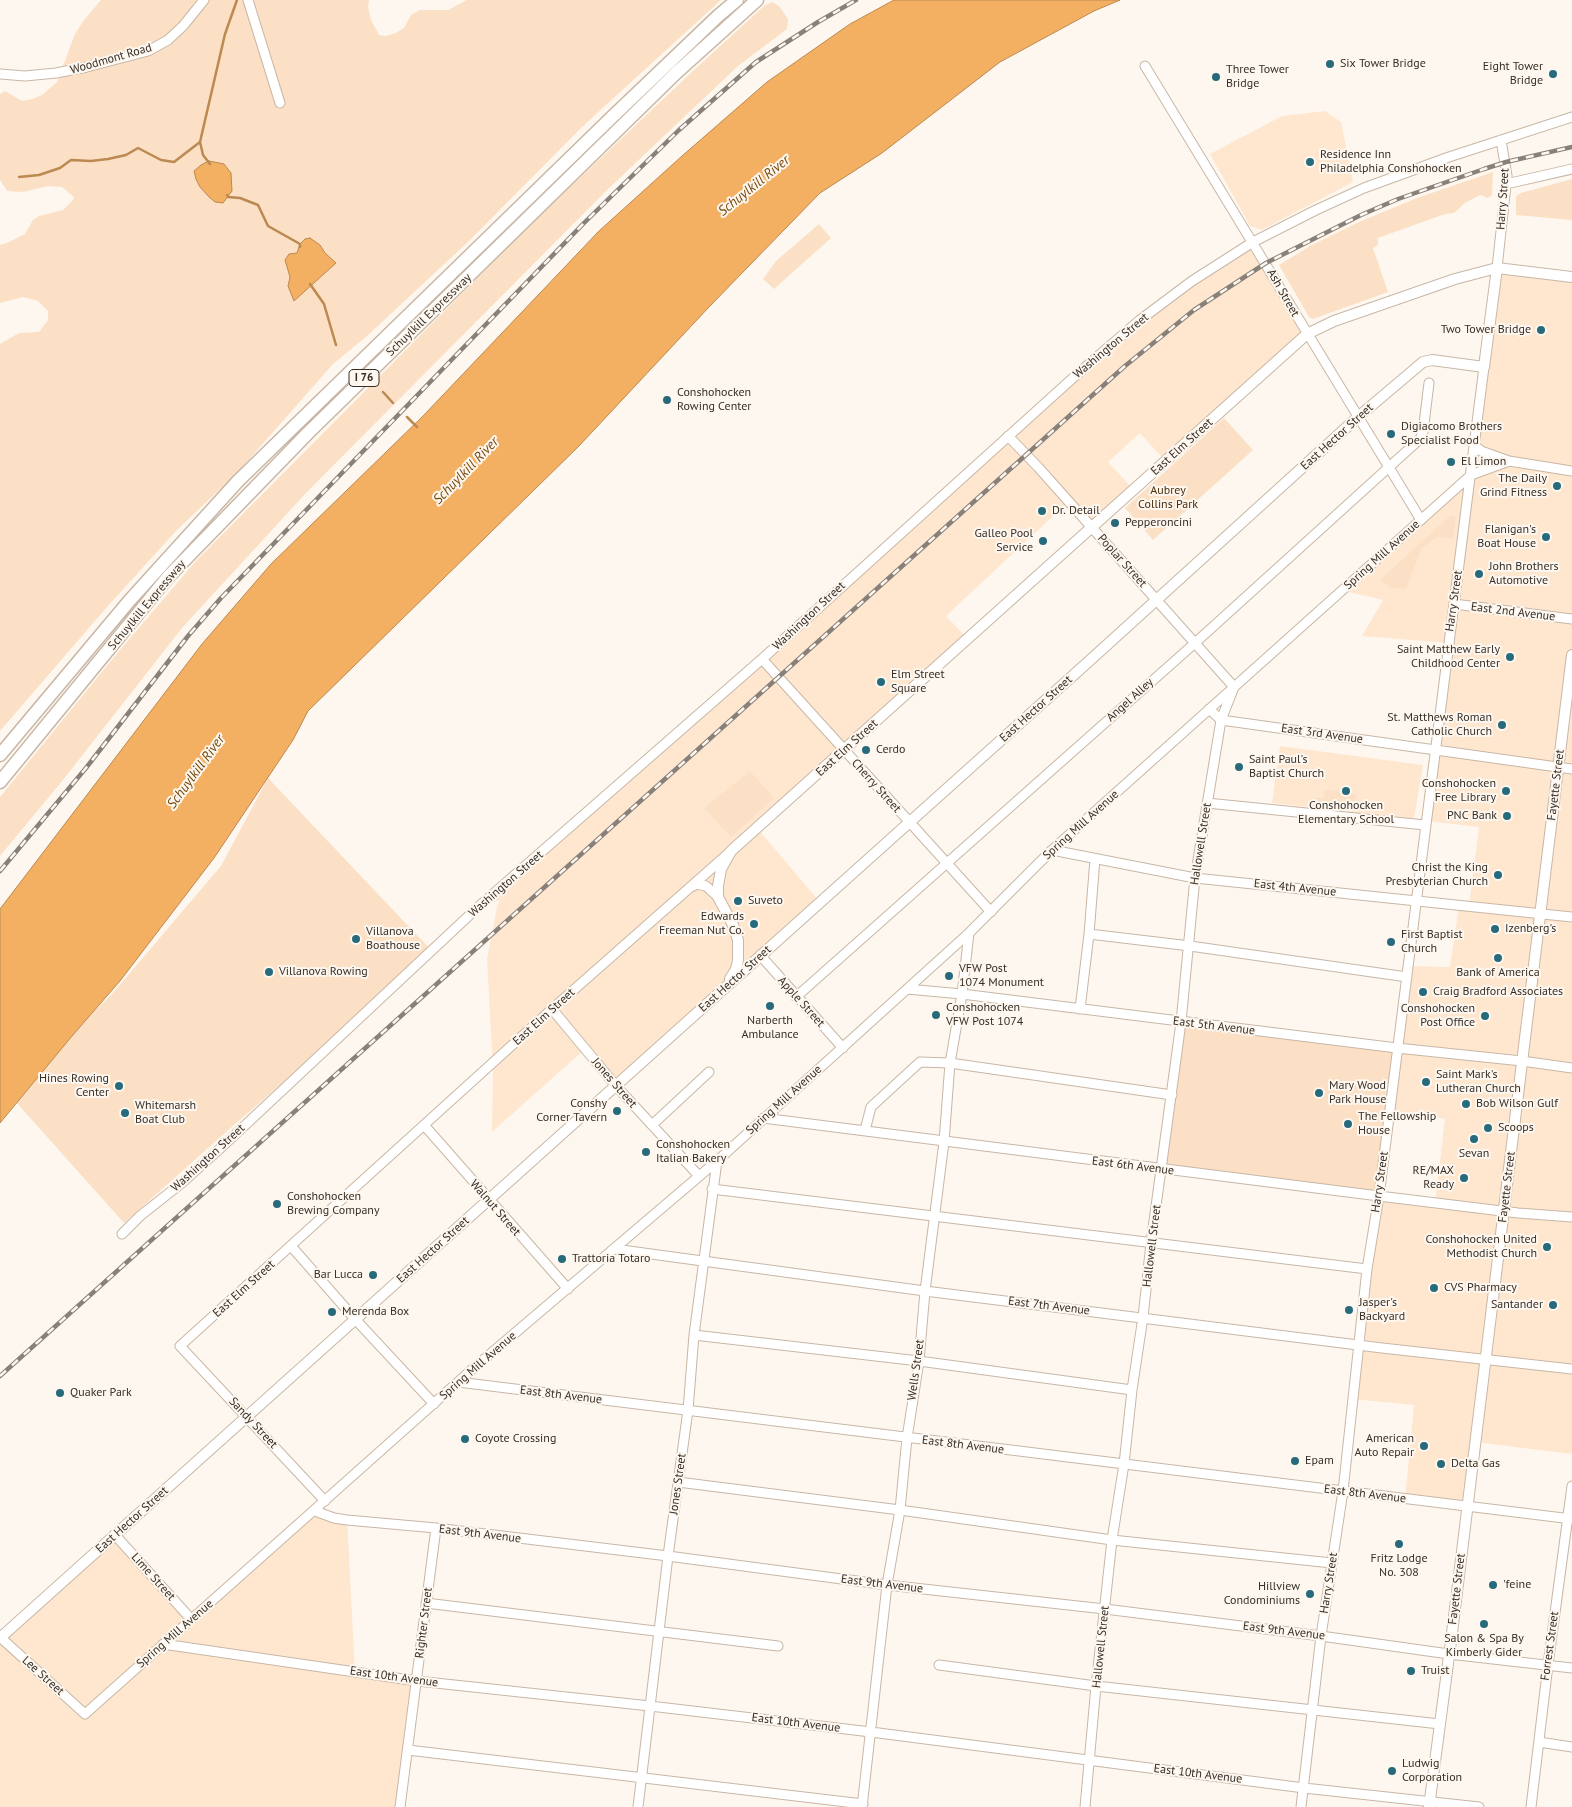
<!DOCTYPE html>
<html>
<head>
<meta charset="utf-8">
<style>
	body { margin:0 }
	canvas { display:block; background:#fef7ef }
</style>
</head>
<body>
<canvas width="1572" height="1807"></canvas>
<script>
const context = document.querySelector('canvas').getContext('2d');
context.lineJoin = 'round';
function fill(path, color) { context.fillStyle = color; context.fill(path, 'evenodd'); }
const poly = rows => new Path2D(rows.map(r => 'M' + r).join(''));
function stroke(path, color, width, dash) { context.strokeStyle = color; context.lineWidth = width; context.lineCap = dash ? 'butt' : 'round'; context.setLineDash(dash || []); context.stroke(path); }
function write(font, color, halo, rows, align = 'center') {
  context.font = font + ' "PT Sans",sans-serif'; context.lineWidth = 4; context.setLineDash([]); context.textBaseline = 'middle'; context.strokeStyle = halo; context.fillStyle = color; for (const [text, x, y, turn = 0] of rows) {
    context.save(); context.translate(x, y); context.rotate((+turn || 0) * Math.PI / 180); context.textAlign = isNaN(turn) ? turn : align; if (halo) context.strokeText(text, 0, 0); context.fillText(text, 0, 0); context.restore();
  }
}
fill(poly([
	[1325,111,1341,122,1353,182,1262,230,1250,226,1210,154,1282,116],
	[1253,242,1307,334,1166,462,1140,433,1108,462,1134,490,1092,528,1067,503,946,616,968,639,757,828,820,902,616,1086,585,1049,492,1132,493,1069,487,959,497,907,500,900,476,909,1123,335],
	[1497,268,1572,277,1572,1454,1475,1442,1467,1506,1405,1499,1414,1405,1353,1399,1379,1196,1435,1202,1445,1119,1389,1111,1408,966,1450,967,1459,906,1469,906,1479,827,1426,821,1448,643,1362,636,1383,600,1340,590,1471,475],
	[1280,746,1423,765,1414,819,1272,803],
	[311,1514,347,1518,355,1672,417,1681,400,1807,0,1807,0,1638,115,1535,191,1619]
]), '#ffe7cf');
fill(poly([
	[101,0,369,0,368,7,371,20,379,35,386,36,396,33,404,28,411,15,420,10,448,10,467,0,721,0,583,126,469,241,367,336,333,364,238,472,176,531,107,607,0,731,0,344,19,333,39,332,48,320,48,311,38,301,23,297,0,303,0,245,9,242,25,234,33,220,39,216,63,210,73,200,74,197,62,187,48,186,23,192,7,191,0,180,0,94,5,91,22,101,32,99,42,95,57,82,75,34,84,20],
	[772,2,779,6,788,19,787,29,738,66,607,190,306,493,182,628,63,780,0,856,0,797,119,651,196,561,533,222,692,72,764,6],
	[1493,172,1492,195,1488,198,1480,195,1465,203,1454,213,1445,214,1378,238,1378,245,1373,248,1388,292,1313,319,1309,317,1279,265,1310,246,1359,222,1417,198],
	[1572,179,1572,220,1516,215,1516,196,1521,193],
	[819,224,831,238,774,289,763,279,776,261],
	[1224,418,1253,450,1153,540,1125,508],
	[1451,515,1456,517,1453,539,1437,537,1421,549,1406,589,1390,588,1380,580],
	[750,771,774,798,731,837,704,808],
	[268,778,432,951,371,1007,235,1124,124,1223,16,1102,76,1029,112,994,221,866],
	[1325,790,1356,794,1354,810,1315,805,1316,798,1324,798],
	[1181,1022,1397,1048,1379,1196,1162,1170]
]), '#fbe0c5');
const water = poly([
	[894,0,1120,0,1094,11,1000,62,882,153,820,193,709,307,579,446,308,711,293,740,214,858,120,981,72,1036,0,1123,0,909,202,644,271,564,423,416,599,231,682,156,767,82,850,24,894,0],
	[209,161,224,164,231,173,232,191,223,203,215,202,209,197,200,187,196,179,194,171,201,165,209,161],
	[310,238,320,245,325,253,336,263,294,301,288,286,290,277,285,260,289,254,297,253,300,244,305,239,310,238]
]);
fill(water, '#f4b062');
stroke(water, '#bb8951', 1);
stroke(poly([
	[200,142,225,34,237,0],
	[19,177,39,175,60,168,71,160,91,161,108,159,126,155,138,148,161,160,174,162,200,142,203,155,210,164],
	[227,195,228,197,240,198,258,205,268,226,300,244,300,247],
	[310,284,324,304,336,345],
	[383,392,393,403],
	[407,417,417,427]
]), '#bb8951', 2.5);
const minor = poly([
	[248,0,280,103],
	[1145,66,1421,520],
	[0,74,25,76,56,73,87,67,148,51,168,40,183,26,204,0],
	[1506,184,1572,169],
	[1497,268,1507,176,1501,140],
	[1008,436,1038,467,1234,687,1221,720,1195,878,1181,1022,1151,1243,1143,1317,1132,1390,1124,1464,1112,1540,1096,1686,1085,1807],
	[1474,445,1481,451,1509,461],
	[1454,604,1572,619],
	[762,659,991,912],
	[1209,709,1221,720,1572,769],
	[1207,803,1425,825],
	[1052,850,1195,878,1572,917],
	[691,887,697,884,706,886,718,897],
	[1089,934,1190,946,1407,977],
	[760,955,843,1048],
	[907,989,962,994,1397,1048,1522,1061,1572,1068],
	[796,997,1195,643,1420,439,1423,432,1429,383],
	[552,1009,616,1086,699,1176],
	[1080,1009,1089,934,1095,859],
	[763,1118,1379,1196,1518,1213,1572,1217],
	[424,1125,568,1289],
	[652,1125,709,1072],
	[865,1130,871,1107,920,1062,950,1063,1172,1095],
	[712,1189,1367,1269],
	[122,1234,140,1216,183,1182,225,1144,476,909,762,659,1074,377,1140,320,1192,281,1253,242,1316,210,1364,188,1449,157,1572,117],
	[291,1246,355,1319,434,1404],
	[614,1249,925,1291,1382,1348,1572,1369],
	[694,1335,919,1361,1132,1390],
	[458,1382,1572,1519],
	[678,1482,900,1510,1112,1540,1332,1563],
	[325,1501,180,1346,552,1009,729,853],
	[315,1511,334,1518,347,1520,436,1528,668,1556,887,1585,1105,1609,1321,1636,1449,1654,1572,1668],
	[115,1535,191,1619],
	[426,1603,778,1646],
	[0,1637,85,1714,468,1373,717,1161,969,933,1052,850,1471,475,1509,461,1572,471],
	[163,1644,417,1681,650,1706,871,1732,1304,1788,1479,1807],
	[939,1665,1096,1686,1440,1724],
	[1539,1742,1572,1747],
	[408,1750,863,1804],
	[400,1807,436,1528],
	[638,1807,668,1556,688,1410,694,1335,717,1161],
	[862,1807,887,1585,900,1510,907,1438,919,1361,925,1291,944,1142,950,1063,962,994,969,933],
	[1301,1807,1321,1636,1343,1491,1367,1269,1379,1196,1484,367],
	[1531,1807,1548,1665,1572,1486]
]);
const major = poly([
	[730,979,736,969,738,960,738,940,733,925,718,897,718,886,721,869,731,851,1307,334,1334,321,1455,279,1497,268,1572,277],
	[0,1638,1087,663,1358,417,1423,362,1432,360,1484,367,1497,268],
	[1429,1807,1451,1641,1572,655]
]);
const highway = poly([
	[0,755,130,600,238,481,611,118,718,16,737,0],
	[0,782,168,577,241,502,308,433,676,73,757,0]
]);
stroke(minor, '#c8b7a6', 11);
stroke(major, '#c8b7a6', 12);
stroke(highway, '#c8b7a6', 15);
stroke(minor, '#fff', 9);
stroke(major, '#fff', 10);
stroke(highway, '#fff', 12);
const rail = poly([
	[0,871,86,768,188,636,221,598,584,223,679,130,756,62,818,22,856,0],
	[0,1376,1125,366,1194,310,1266,263,1361,215,1398,199,1484,169,1506,162,1572,147]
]);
stroke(rail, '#88817a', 4.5);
stroke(rail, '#fef7ef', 2.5, [8]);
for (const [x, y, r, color] of [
	[1330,64,5,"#266a7b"],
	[1553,74,5,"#266a7b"],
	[1216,77,5,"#266a7b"],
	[1310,162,5,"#266a7b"],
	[1541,330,5,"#266a7b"],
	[667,400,5,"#266a7b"],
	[1391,434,5,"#266a7b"],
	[1451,462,5,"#266a7b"],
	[1557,486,5,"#266a7b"],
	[1042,511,5,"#266a7b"],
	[1115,523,5,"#266a7b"],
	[1546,537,5,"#266a7b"],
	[1043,541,5,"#266a7b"],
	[1479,574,5,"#266a7b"],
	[1510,657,5,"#266a7b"],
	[881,682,5,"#266a7b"],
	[1502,725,5,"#266a7b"],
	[866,750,5,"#266a7b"],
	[1239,767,5,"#266a7b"],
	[1346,791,5,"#266a7b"],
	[1506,791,5,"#266a7b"],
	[1507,816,5,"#266a7b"],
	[1498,875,5,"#266a7b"],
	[738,901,5,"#266a7b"],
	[754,924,5,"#266a7b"],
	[1495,929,5,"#266a7b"],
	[356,939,5,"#266a7b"],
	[1391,942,5,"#266a7b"],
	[1498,958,5,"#266a7b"],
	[269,972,5,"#266a7b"],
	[949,976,5,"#266a7b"],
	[1423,992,5,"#266a7b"],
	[770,1006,5,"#266a7b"],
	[936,1015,5,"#266a7b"],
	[1485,1016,5,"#266a7b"],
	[1426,1082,5,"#266a7b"],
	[119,1086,5,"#266a7b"],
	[1319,1093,5,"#266a7b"],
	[1466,1104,5,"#266a7b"],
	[617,1111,5,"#266a7b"],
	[125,1113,5,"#266a7b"],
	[1348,1124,5,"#266a7b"],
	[1488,1128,5,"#266a7b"],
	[1474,1139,5,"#266a7b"],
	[646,1152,5,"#266a7b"],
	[1464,1178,5,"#266a7b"],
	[277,1204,5,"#266a7b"],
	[1547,1247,5,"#266a7b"],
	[562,1259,5,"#266a7b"],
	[373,1275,5,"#266a7b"],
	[1434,1288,5,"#266a7b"],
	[1553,1305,5,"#266a7b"],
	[1349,1310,5,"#266a7b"],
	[332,1312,5,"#266a7b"],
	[60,1393,5,"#266a7b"],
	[465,1439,5,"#266a7b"],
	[1424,1446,5,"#266a7b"],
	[1295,1461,5,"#266a7b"],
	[1441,1464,5,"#266a7b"],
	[1399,1544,5,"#266a7b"],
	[1493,1585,5,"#266a7b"],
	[1310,1594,5,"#266a7b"],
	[1484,1624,5,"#266a7b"],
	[1411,1671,5,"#266a7b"],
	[1392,1771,5,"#266a7b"]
]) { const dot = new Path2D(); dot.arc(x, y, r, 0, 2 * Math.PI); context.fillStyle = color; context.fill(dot); stroke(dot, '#fef7ef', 2); }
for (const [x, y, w] of [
	[364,378,30]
]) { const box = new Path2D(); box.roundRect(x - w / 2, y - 8.5, w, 17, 4); context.fillStyle = '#fef7ef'; context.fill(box); stroke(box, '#362f28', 1); }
write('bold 11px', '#362f28', null, [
	["I 76",364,378]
]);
write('12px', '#362f28', '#fef7ef', [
	["Woodmont Road",111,59,-16],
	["Harry Street",1503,199,-86],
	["Ash Street",1283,293,60],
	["Schuylkill Expressway",429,315,-44],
	["Washington Street",1111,346,-40],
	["East Hector Street",1337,437,-42],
	["East Elm Street",1182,447,-42],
	["Spring Mill Avenue",1382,555,-42],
	["Poplar Street",1122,561,48],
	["Harry Street",1454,601,-82],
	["Schuylkill Expressway",147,605,-50],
	["East 2nd Avenue",1513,612,7],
	["Washington Street",809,616,-43],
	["Angel Alley",1130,700,-42],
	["East Hector Street",1036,709,-42],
	["East 3rd Avenue",1322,734,8],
	["East Elm Street",847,748,-42],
	["Fayette Street",1556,785,-83],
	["Cherry Street",876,786,48],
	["Spring Mill Avenue",1081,825,-42],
	["Hallowell Street",1201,844,-81],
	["Washington Street",506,884,-41],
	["East 4th Avenue",1295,888,6],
	["East Hector Street",735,979,-42],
	["Apple Street",801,1002,48],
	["East Elm Street",544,1017,-42],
	["East 5th Avenue",1214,1026,7],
	["Jones Street",614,1083,49],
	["Spring Mill Avenue",784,1100,-42],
	["Washington Street",208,1158,-42],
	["East 6th Avenue",1133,1166,7],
	["Harry Street",1380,1182,-82],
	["Fayette Street",1507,1187,-83],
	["Walnut Street",495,1208,49],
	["Hallowell Street",1152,1246,-83],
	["East Hector Street",433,1250,-42],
	["East Elm Street",244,1289,-42],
	["East 7th Avenue",1049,1306,7],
	["Spring Mill Avenue",478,1366,-41],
	["Wells Street",916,1370,-82],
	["East 8th Avenue",561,1395,7],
	["Sandy Street",253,1423,47],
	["East 8th Avenue",963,1445,7],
	["Jones Street",678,1484,-82],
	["East 8th Avenue",1365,1494,7],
	["East Hector Street",132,1520,-42],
	["East 9th Avenue",480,1534,7],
	["Lime Street",153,1577,48],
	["Harry Street",1329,1583,-81],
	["East 9th Avenue",882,1584,7],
	["Fayette Street",1457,1589,-83],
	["Righter Street",424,1623,-83],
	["East 9th Avenue",1284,1631,7],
	["Spring Mill Avenue",175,1634,-41],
	["Forrest Street",1550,1646,-82],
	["Hallowell Street",1101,1647,-84],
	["Lee Street",43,1676,42],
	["East 10th Avenue",394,1677,8],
	["East 10th Avenue",796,1723,7],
	["East 10th Avenue",1198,1774,7]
]);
write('12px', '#362f28', '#fef7ef', [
	["Six Tower Bridge",1340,64],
	["Eight Tower",1543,67,"right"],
	["Bridge",1543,81,"right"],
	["Three Tower",1226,70],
	["Bridge",1226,84],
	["Residence Inn",1320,155],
	["Philadelphia Conshohocken",1320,169],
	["Two Tower Bridge",1531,330,"right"],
	["Conshohocken",677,393],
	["Rowing Center",677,407],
	["Digiacomo Brothers",1401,427],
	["Specialist Food",1401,441],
	["El Limon",1461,462],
	["The Daily",1547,479,"right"],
	["Grind Fitness",1547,493,"right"],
	["Dr. Detail",1052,511],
	["Pepperoncini",1125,523],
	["Flanigan's",1536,530,"right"],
	["Boat House",1536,544,"right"],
	["Galleo Pool",1033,534,"right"],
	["Service",1033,548,"right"],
	["John Brothers",1489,567],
	["Automotive",1489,581],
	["Saint Matthew Early",1500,650,"right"],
	["Childhood Center",1500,664,"right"],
	["Elm Street",891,675],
	["Square",891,689],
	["St. Matthews Roman",1492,718,"right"],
	["Catholic Church",1492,732,"right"],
	["Cerdo",876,750],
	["Saint Paul's",1249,760],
	["Baptist Church",1249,774],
	["Conshohocken",1496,784,"right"],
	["Free Library",1496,798,"right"],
	["Conshohocken",1346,806,"center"],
	["Elementary School",1346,820,"center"],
	["PNC Bank",1497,816,"right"],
	["Christ the King",1488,868,"right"],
	["Presbyterian Church",1488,882,"right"],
	["Suveto",748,901],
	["Edwards",744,917,"right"],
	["Freeman Nut Co.",744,931,"right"],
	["Izenberg's",1505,929],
	["Villanova",366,932],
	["Boathouse",366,946],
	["First Baptist",1401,935],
	["Church",1401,949],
	["VFW Post",959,969],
	["1074 Monument",959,983],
	["Villanova Rowing",279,972],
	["Bank of America",1498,973,"center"],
	["Craig Bradford Associates",1433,992],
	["Conshohocken",946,1008],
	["VFW Post 1074",946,1022],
	["Conshohocken",1475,1009,"right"],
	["Post Office",1475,1023,"right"],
	["Narberth",770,1021,"center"],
	["Ambulance",770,1035,"center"],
	["Saint Mark's",1436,1075],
	["Lutheran Church",1436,1089],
	["Hines Rowing",109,1079,"right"],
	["Center",109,1093,"right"],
	["Mary Wood",1329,1086],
	["Park House",1329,1100],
	["Conshy",607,1104,"right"],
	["Corner Tavern",607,1118,"right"],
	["Bob Wilson Gulf",1476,1104],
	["Whitemarsh",135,1106],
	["Boat Club",135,1120],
	["The Fellowship",1358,1117],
	["House",1358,1131],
	["Scoops",1498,1128],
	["Conshohocken",656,1145],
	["Italian Bakery",656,1159],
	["Sevan",1474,1154,"center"],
	["RE/MAX",1454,1171,"right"],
	["Ready",1454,1185,"right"],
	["Conshohocken",287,1197],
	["Brewing Company",287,1211],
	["Conshohocken United",1537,1240,"right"],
	["Methodist Church",1537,1254,"right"],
	["Trattoria Totaro",572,1259],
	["Bar Lucca",363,1275,"right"],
	["CVS Pharmacy",1444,1288],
	["Jasper's",1359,1303],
	["Backyard",1359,1317],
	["Santander",1543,1305,"right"],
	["Merenda Box",342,1312],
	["Quaker Park",70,1393],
	["Coyote Crossing",475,1439],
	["American",1414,1439,"right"],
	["Auto Repair",1414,1453,"right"],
	["Epam",1305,1461],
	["Delta Gas",1451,1464],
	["Fritz Lodge",1399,1559,"center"],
	["No. 308",1399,1573,"center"],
	["'feine",1503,1585],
	["Hillview",1300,1587,"right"],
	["Condominiums",1300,1601,"right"],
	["Salon & Spa By",1484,1639,"center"],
	["Kimberly Gider",1484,1653,"center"],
	["Truist",1421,1671],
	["Ludwig",1402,1764],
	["Corporation",1402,1778]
], 'left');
write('12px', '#472c0a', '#fef7ef', [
	["Aubrey",1168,491],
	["Collins Park",1168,505]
]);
write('italic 14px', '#75490c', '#fef7ef', [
	["Schuylkill River",754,186,-39],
	["Schuylkill River",466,471,-46],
	["Schuylkill River",196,772,-54]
]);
</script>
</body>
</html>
